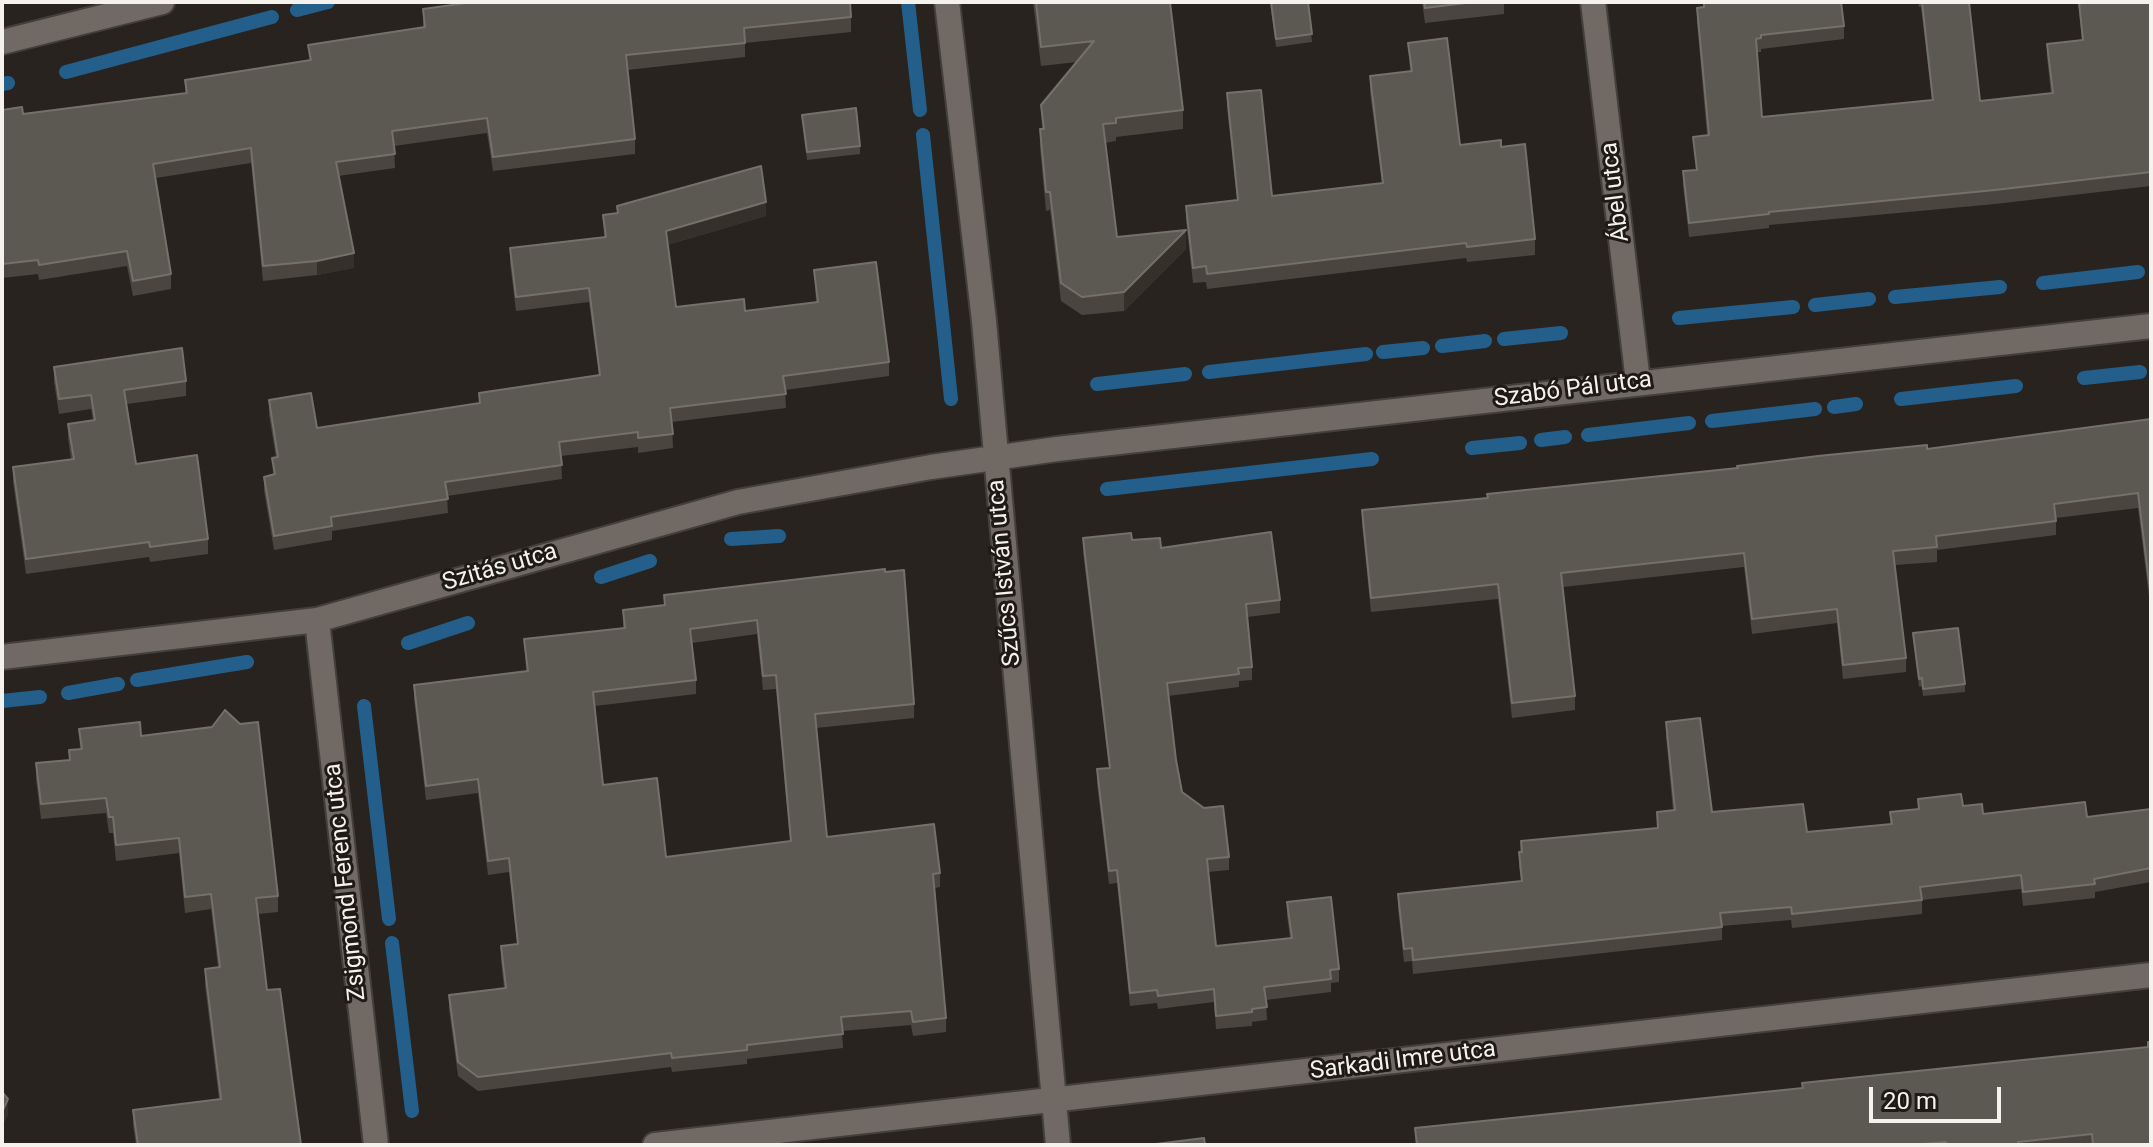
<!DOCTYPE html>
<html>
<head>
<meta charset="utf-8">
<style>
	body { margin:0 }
	#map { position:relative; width:2153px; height:1147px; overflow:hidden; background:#28231e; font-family:Roboto,sans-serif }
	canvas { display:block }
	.frame { position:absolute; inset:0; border:4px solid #f5f2ee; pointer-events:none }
	.scale { position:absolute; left:1869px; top:1087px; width:132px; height:36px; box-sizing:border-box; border:4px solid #f5f2ee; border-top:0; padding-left:10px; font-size:24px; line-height:28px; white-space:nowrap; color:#f5f2ee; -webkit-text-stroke:6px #1f1a15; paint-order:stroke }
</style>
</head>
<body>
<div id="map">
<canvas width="2153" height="1147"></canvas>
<div class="frame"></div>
<div class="scale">20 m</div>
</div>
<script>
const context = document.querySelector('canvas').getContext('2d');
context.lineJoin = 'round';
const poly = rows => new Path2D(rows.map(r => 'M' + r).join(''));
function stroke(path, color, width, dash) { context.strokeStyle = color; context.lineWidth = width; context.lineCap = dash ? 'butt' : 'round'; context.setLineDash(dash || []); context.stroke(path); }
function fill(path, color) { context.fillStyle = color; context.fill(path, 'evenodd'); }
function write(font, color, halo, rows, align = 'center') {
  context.font = font + ' Roboto,sans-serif'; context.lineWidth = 6; context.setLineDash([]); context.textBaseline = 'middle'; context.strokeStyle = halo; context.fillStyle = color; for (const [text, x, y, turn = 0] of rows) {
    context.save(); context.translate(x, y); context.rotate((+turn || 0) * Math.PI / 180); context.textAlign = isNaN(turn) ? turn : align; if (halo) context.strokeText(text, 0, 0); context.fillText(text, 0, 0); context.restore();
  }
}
stroke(poly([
	[908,2,920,110],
	[297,10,328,2],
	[66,72,272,17],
	[2,84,8,83],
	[923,135,951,399],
	[2043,283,2138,272],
	[1895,297,2000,287],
	[1815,305,1869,299],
	[1679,318,1793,307],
	[1504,339,1561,333],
	[1442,346,1485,341],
	[1383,352,1423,348],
	[1209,372,1366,354],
	[2084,378,2140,372],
	[1097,384,1185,374],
	[1901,399,2016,386],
	[1834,407,1856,404],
	[1712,421,1815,409],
	[1588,435,1689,423],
	[1541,440,1565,437],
	[1472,448,1520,443],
	[1107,489,1372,459],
	[731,539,779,536],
	[601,577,650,561],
	[408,643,468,623],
	[137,680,247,662],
	[68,693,118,684],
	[2,701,40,697],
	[364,706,389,919],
	[392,943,412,1111]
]), '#235f8a', 14);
const minor = poly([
	[947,2,984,321,1058,1145],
	[1593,2,1638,382],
	[2,42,162,2],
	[317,620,376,1145],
	[2,657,317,620,738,502,931,467,1057,449,2151,326],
	[655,1145,2151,975]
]);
stroke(minor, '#433f3b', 28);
stroke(minor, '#716a64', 24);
fill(poly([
	[1033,2,1170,2,1183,110,1183,129,1116,137,1116,141,1105,143,1117,237,1186,249,1124,311,1082,315,1061,301,1050,210,1046,211,1040,148,1040,129,1042,129,1041,105,1077,62,1041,66],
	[1270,2,1308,2,1312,42,1276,47],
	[1422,2,1504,2,1504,14,1425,23],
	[1703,2,1841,2,1844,26,1844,39,1761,49,1761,52,1757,52,1762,117,1932,100,1921,7,1919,7,1918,2,1969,2,1980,101,2051,94,2047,57,2047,44,2082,40,2078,2,2151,2,2151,186,1995,204,1769,225,1769,228,1689,237,1683,185,1683,171,1696,170,1693,137,1707,135,1697,22,1697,8,1703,7],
	[423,9,851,17,851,32,745,43,745,57,627,70,635,139,635,154,493,171,487,133,394,146,395,168,338,176,354,268,317,275,263,281,251,163,156,178,171,274,171,289,133,296,127,266,39,280,38,274,2,278,2,110,23,114,185,93,185,80,309,60,308,45,423,27],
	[1408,43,1460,145,1501,147,1535,239,1535,255,1467,262,1466,258,1207,289,1206,282,1193,283,1186,221,1186,206,1237,200,1227,108,1227,93,1272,196,1382,183,1370,92,1370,76,1410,71],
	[802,115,860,146,860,154,807,160],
	[617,206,766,216,667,245,676,307,745,311,816,302,814,270,889,362,889,376,785,390,786,408,672,422,673,448,638,453,638,447,561,456,562,479,447,496,448,513,332,531,332,540,274,550,264,491,264,477,273,475,272,458,276,458,269,415,269,400,317,428,479,403,479,393,599,375,589,302,516,311,510,263,510,248,604,237,603,215,617,213],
	[54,367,186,381,186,396,127,404,136,464,208,539,208,554,150,562,149,557,26,574,13,482,13,467,71,459,68,438,68,424,93,420,91,409,59,414,54,382],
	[2151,419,2151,613,2138,508,2056,518,2056,535,1937,550,1937,562,1895,565,1906,658,1906,672,1843,679,1837,623,1752,634,1744,567,1563,587,1575,696,1575,710,1512,718,1498,599,1371,612,1362,524,1362,510,1487,498,1927,449],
	[1083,538,1132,540,1161,548,1280,600,1280,613,1247,617,1252,667,1252,680,1239,681,1239,687,1168,696,1176,760,1182,792,1229,857,1229,870,1208,872,1216,946,1290,938,1287,915,1287,902,1339,969,1339,982,1331,983,1331,992,1266,1000,1267,1020,1252,1022,1252,1026,1216,1029,1214,1002,1158,1009,1157,1003,1130,1006,1117,883,1109,884,1097,783,1097,769,1109,768,1083,552],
	[885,569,914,704,914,718,816,728,827,837,940,873,940,887,935,888,946,1018,946,1032,913,1036,911,1025,842,1031,843,1048,747,1059,747,1064,672,1072,671,1067,478,1091,458,1076,449,1009,449,995,504,988,501,960,501,946,517,944,509,872,488,875,478,793,426,800,414,699,414,685,526,671,524,639,623,628,623,610,664,605,664,595],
	[757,634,763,690,776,689,790,841,666,857,603,785,595,706,696,694,696,680,692,643],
	[1913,633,1965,684,1965,692,1923,696,1922,686,1919,687],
	[1666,722,1712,812,1807,832,1890,824,1890,812,1918,809,1918,799,1963,806,1983,814,2087,817,2151,809,2151,882,2095,892,2095,898,2023,906,2021,889,1922,900,1922,914,1792,928,1791,920,1722,926,1722,940,1413,974,1412,961,1404,962,1398,908,1398,894,1521,881,1519,866,1521,841,1657,828,1657,812,1673,811,1666,736],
	[79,729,141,736,278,896,278,912,258,914,267,990,301,1145,136,1145,133,1125,133,1110,219,1099,205,985,205,969,218,967,211,909,185,913,179,853,116,861,113,833,109,833,106,813,41,819,36,779,36,763,69,760,69,750,80,750],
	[2148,1047,2151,1145,1416,1145,1415,1128,1802,1088]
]), '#4a453f');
fill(poly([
	[766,202,766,216,666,245,666,231],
	[1186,230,1186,249,1124,311,1124,292],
	[354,253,354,268,317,275,317,261],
	[8,1099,8,1115,2,1127,2,1112]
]), '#35302a');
const building = poly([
	[474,2,850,2,851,17,744,28,745,43,626,55,635,139,493,157,487,118,392,131,395,154,336,162,354,253,317,261,263,266,251,148,153,164,171,274,133,281,127,251,39,265,38,260,2,264,2,110,22,107,23,114,187,93,185,80,311,60,308,45,425,27,423,9,474,2],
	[1036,2,1170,2,1183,110,1116,118,1116,123,1103,124,1117,237,1186,230,1124,292,1082,297,1061,283,1050,192,1046,192,1040,129,1044,129,1041,105,1094,41,1041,47,1036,2],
	[1271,2,1308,2,1312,34,1276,39,1271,2],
	[1424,2,1474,2,1425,8,1424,2],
	[1704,2,1841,2,1844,26,1761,35,1761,38,1756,39,1762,117,1933,100,1922,2,1969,2,1980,101,2053,93,2047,44,2083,40,2079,2,2151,2,2151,172,1995,190,1769,212,1769,214,1689,223,1683,171,1697,170,1693,137,1709,135,1697,8,1704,7,1704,2],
	[1447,38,1460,145,1501,140,1501,147,1525,144,1535,239,1467,247,1466,243,1207,274,1206,266,1193,268,1186,206,1238,200,1227,93,1261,90,1272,196,1383,183,1370,76,1412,71,1408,43,1447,38],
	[856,108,860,146,807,152,802,115,856,108],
	[761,166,766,202,666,231,676,307,744,299,745,311,818,302,814,270,876,262,889,362,783,376,786,394,670,408,673,434,638,438,638,432,559,442,562,465,445,482,448,499,331,517,332,526,274,536,264,477,275,474,272,458,278,457,269,400,311,393,317,428,480,403,479,393,600,375,589,288,516,297,510,248,606,237,603,215,618,213,617,206,761,166],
	[182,348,186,381,124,390,136,464,197,455,208,539,150,547,149,542,26,559,13,467,74,459,68,424,95,420,91,395,59,399,54,367,182,348],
	[2151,419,2151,598,2138,493,2054,504,2056,521,1936,536,1937,547,1893,551,1906,658,1843,665,1837,609,1752,619,1744,553,1561,573,1575,696,1512,703,1498,584,1371,598,1362,510,1488,498,1487,494,1738,468,1737,466,1818,456,1927,445,1927,449,2151,419],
	[1271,532,1280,600,1246,604,1252,667,1238,668,1239,674,1167,683,1176,760,1182,792,1204,808,1223,806,1229,857,1207,859,1216,946,1292,938,1287,902,1331,897,1339,969,1330,970,1331,979,1264,987,1267,1007,1252,1009,1252,1012,1216,1016,1214,989,1158,996,1157,990,1130,993,1117,870,1109,871,1097,769,1110,768,1083,538,1131,533,1132,540,1160,538,1161,548,1271,532],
	[885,569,885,572,904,570,914,704,815,714,827,837,934,824,940,873,933,874,946,1018,913,1022,911,1011,841,1017,843,1034,747,1045,747,1050,672,1058,671,1053,478,1077,458,1062,449,995,506,988,501,946,518,944,509,858,488,861,478,779,426,786,414,685,528,671,524,639,625,628,623,610,665,605,664,595,885,569],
	[757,620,763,676,776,675,791,841,666,857,657,778,603,785,593,692,696,680,690,629,757,620],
	[1958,628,1965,684,1923,689,1922,678,1919,679,1913,633,1958,628],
	[225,710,240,724,258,722,278,896,256,898,267,990,280,989,301,1145,138,1145,133,1110,221,1099,205,969,220,967,211,894,185,897,179,838,116,845,113,817,109,817,106,798,41,804,36,763,70,760,69,750,82,749,79,729,140,722,141,736,212,727,225,710],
	[1700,718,1712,812,1803,804,1807,832,1892,824,1890,812,1919,809,1918,799,1961,794,1963,806,1982,804,1983,814,2085,802,2087,817,2151,809,2151,868,2094,879,2095,884,2023,892,2021,875,1920,887,1922,900,1792,914,1791,907,1720,913,1722,927,1413,960,1412,948,1404,949,1398,894,1522,881,1519,852,1522,852,1521,841,1658,828,1657,812,1675,810,1666,722,1700,718],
	[2148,1042,2151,1042,2151,1145,2093,1145,2092,1134,2018,1142,2018,1145,1947,1145,1946,1142,1911,1145,1417,1145,1415,1128,1803,1088,1802,1083,2148,1047,2148,1042],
	[2,1092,8,1099,2,1112,2,1092],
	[1204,1138,1205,1145,1157,1145,1156,1144,1204,1138]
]);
fill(building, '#5c5852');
stroke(building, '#74706a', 2);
write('24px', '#f5f2ee', '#1f1a15', [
	["Ábel utca",1616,192,-97],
	["Szabó Pál utca",1573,390,-7],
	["Szitás utca",500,568,-16],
	["Szűcs István utca",1005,573,-95],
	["Zsigmond Ferenc utca",346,882,-96],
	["Sarkadi Imre utca",1403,1061,-7]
]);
</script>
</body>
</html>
